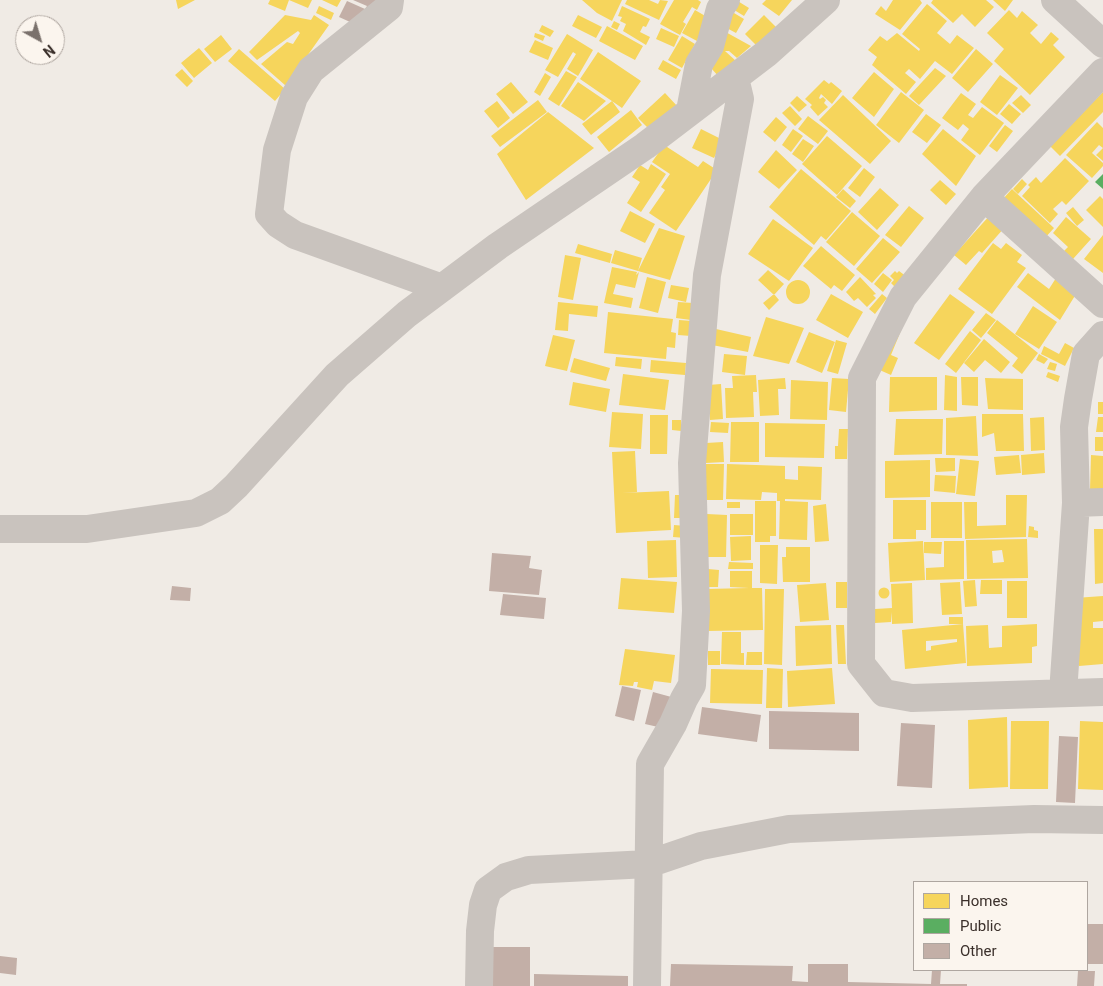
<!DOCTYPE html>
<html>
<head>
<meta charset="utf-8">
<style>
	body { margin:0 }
	#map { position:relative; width:1103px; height:986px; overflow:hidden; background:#f0ebe5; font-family:Roboto,sans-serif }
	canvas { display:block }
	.legend { position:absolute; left:913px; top:881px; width:175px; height:90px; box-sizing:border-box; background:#fbf5ee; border:1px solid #aea6a0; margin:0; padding:6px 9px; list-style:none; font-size:15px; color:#3b302b }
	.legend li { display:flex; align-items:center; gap:10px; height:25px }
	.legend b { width:25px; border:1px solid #aea6a0 }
	.north { position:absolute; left:15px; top:15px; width:50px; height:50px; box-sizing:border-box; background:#fbf5ee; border:1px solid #aea6a0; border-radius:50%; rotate:141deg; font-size:14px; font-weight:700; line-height:20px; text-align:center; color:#3b302b }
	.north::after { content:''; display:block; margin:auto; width:18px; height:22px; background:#7a716c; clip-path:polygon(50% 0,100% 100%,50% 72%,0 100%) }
</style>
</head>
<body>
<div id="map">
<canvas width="1103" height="986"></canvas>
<ul class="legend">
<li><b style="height:14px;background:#f6d55c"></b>Homes</li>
<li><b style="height:14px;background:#5aae61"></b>Public</li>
<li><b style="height:14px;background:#c3afa7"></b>Other</li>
</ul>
<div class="north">N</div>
</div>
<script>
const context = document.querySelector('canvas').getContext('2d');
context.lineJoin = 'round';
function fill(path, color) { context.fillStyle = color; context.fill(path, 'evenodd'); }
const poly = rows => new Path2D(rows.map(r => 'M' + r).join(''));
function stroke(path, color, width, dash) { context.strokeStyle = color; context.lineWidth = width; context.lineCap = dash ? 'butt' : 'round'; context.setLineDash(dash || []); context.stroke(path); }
fill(poly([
	[176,0,195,0,178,9],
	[270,0,312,0,308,8,289,0,285,11,268,4],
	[322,0,341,0,337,7],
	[582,0,622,0,612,21,597,13],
	[627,0,649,0,658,4,660,0,668,1,659,20,625,4],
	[674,0,698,0,701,2,697,10,692,7,683,22,686,24,680,35,660,24],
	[736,0,749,8,744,16,731,8],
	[766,0,792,0,779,16,762,4],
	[893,0,920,0,922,3,900,30,875,14,881,6,886,11],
	[933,0,986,0,994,7,975,27,962,14,953,23,931,3],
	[993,0,1013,0,1005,11],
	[927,4,947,21,937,33,950,44,957,35,974,48,952,74,935,61,920,79,909,69,905,73,916,82,906,94,872,65,877,57,868,50,880,36,887,41,897,33,919,51,920,49,902,34],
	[319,6,334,13,331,20,316,13],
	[622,6,650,19,646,27,643,26,640,32,650,37,646,45,623,31,626,24,620,21,622,17,618,16],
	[695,10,707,17,697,41,682,33],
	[729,10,744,19,736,33,721,25],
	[1009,10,1017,18,1022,11,1038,25,1030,33,1041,44,1051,32,1059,39,1053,45,1065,57,1030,95,994,61,1004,49,987,33],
	[285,15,311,20,314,15,329,25,286,86,261,64,287,42,293,44,300,33,298,31,257,60,249,52],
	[578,15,602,27,596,38,572,26],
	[764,15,777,28,758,47,745,34],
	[614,21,620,24,617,30,611,27],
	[542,25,554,31,550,37,539,31],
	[607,26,643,46,635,60,599,41],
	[661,28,679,36,674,47,656,39],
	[722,30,751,46,737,58,729,51,725,51,736,61,719,77,711,68],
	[535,33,545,36,543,41,534,37],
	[567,34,593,50,578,76,567,69,576,54,573,52,558,77,545,70],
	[221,35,232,49,215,62,204,49],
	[682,36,695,44,682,68,668,60],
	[535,40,553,48,548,60,529,52],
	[199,48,212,63,194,78,181,63],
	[239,49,285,89,275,101,228,61],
	[976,49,993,64,968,92,952,78],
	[598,52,641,81,622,108,580,79],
	[663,60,681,70,676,79,658,69],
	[935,68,946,76,919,105,909,96],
	[182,69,193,81,187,87,175,75],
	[566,71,577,77,559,106,548,99],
	[874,72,894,89,874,117,852,98],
	[545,73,551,77,540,96,534,92],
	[1000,75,1018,88,997,115,980,102],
	[824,80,829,84,831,82,842,91,832,104,821,94,819,98,820,99,823,97,826,100,824,103,828,107,818,116,810,107,812,105,805,99],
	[511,82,528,102,513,114,496,94],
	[578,82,606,101,584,121,561,106],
	[901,92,924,110,899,143,876,125],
	[1103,92,1103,112,1060,156,1050,146],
	[665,93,678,107,651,131,638,118],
	[961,93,976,104,968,115,973,118,982,107,1004,123,980,155,961,140,969,129,963,124,958,130,942,118],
	[843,95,891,141,870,164,819,120],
	[1021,95,1031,105,1023,113,1012,103],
	[797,96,807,105,799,112,790,103],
	[538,100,547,112,500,147,491,136],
	[497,101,510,118,498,128,484,111],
	[612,101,620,112,591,135,582,124],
	[1009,104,1021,114,1012,124,1000,114],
	[790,106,802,119,795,126,782,113],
	[631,110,642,125,609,152,597,137],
	[548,112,594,148,526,200,497,154],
	[926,114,941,125,927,143,912,132],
	[808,116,828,131,818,144,798,129],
	[776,117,787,127,775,142,763,132],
	[1097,122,1103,128,1103,161,1096,155,1103,148,1099,145,1092,153,1103,163,1103,166,1092,178,1066,155],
	[1005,125,1013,131,997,152,989,146],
	[701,129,723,140,714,158,692,148],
	[793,129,803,136,791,152,782,145],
	[943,129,976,156,956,186,922,154],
	[827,136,862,166,837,195,802,164],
	[803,139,814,146,803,162,792,154],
	[664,145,698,167,703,161,717,170,676,231,649,213,665,190,661,187,670,174,652,162],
	[776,150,797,170,779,189,758,172],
	[1065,158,1089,181,1066,205,1062,201,1053,209,1058,214,1050,223,1022,196,1030,187,1028,185,1036,177,1041,183],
	[651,164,666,174,641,212,627,203,640,182,632,177,640,165,648,170],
	[864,168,875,177,860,197,848,188],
	[801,169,851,211,826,240,821,236,814,245,769,207],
	[1022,179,1027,184,1018,194,1013,189],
	[940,180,956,194,946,205,930,190],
	[880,188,899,205,877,230,858,212],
	[843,189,856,201,850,208,836,197],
	[1012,189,1054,228,1044,239,1002,200],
	[1100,196,1103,199,1103,227,1086,210],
	[909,206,924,218,901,247,885,235],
	[1073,207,1084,220,1077,226,1066,213],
	[630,211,655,224,645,243,620,231],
	[852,212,880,236,854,266,826,242],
	[991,214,1005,227,982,253,979,251,966,265,954,255],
	[1066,217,1091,239,1073,259,1064,251,1068,247,1053,233],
	[773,219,813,248,789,281,748,254],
	[659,228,685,236,670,280,638,271],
	[1103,235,1103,273,1084,259],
	[883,238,900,252,872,283,856,269],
	[993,243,1001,249,1006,243,1022,255,1017,262,1026,268,992,314,958,289],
	[578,244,612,254,610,263,575,253],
	[821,246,855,275,842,291,834,285,831,289,803,266],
	[615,250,642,258,638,271,611,263],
	[565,255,581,258,573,300,558,297],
	[612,267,637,272,636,275,639,272,635,288,616,284,613,294,633,298,631,308,604,303],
	[768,270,784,284,774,295,758,280],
	[895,271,897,273,899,271,907,277,896,288,891,283,894,280,890,276],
	[883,273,892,280,883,292,874,284],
	[1028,273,1049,289,1056,278,1076,294,1060,320,1017,287],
	[647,277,666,282,658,313,639,308],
	[860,277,876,294,873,295,876,298,867,307,858,298,854,301,846,292],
	'786 292a12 12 0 1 1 24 0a12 12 0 1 1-24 0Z',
	[671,285,689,288,686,302,668,298],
	[774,294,779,300,769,310,763,303],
	[831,294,863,312,848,338,816,320],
	[882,294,887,298,875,314,869,309],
	[950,294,975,312,939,360,914,343],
	[558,302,598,306,597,317,569,314,568,331,555,330],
	[678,302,693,303,691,320,676,318],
	[1033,306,1057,322,1039,349,1015,334],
	[608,312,673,319,671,332,676,333,675,348,667,347,666,359,604,353],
	[986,313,996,320,981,338,972,330],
	[766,317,804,328,789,364,753,356],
	[679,320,692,321,691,336,678,335],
	[997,320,1038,353,1022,374,1012,366,1018,358,987,333],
	[902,328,891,355,898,358,891,375,875,368],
	[716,329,751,337,748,352,712,345],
	[970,331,981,340,956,373,945,364],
	[809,332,835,342,822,373,796,362],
	[553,335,575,340,567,371,545,366],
	[984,339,1010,362,1001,373,985,360,974,372,964,363],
	[836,340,847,343,838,374,827,371],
	[1065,343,1074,348,1065,366,1041,354,1044,346,1059,354],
	[724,354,747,356,745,375,722,372],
	[1039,354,1048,359,1044,364,1036,360],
	[616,357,642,359,641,369,615,366],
	[574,358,610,368,606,381,570,372],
	[651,360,686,363,685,375,650,372],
	[1050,362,1057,364,1055,371,1047,369],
	[1048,372,1060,376,1058,382,1046,377],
	[623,374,669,380,665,410,619,405],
	[756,375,757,392,753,392,754,417,726,418,725,388,733,388,732,376],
	[945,375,957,377,957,411,944,410],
	[890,377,937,377,937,410,889,412],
	[961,377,978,377,978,406,962,405],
	[785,378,786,389,778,389,779,415,760,416,758,380],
	[832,378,849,379,846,412,829,410],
	[985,378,1023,379,1023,410,988,409],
	[791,380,828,382,827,420,790,419],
	[573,382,610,389,606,412,569,405],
	[721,384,723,419,710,420,708,385],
	[1098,402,1103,402,1103,414,1098,414],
	[612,412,643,414,641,449,609,447],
	[982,414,1023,414,1024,451,996,451,994,433,982,437],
	[650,415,668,415,667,454,650,454],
	[976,416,978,456,946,455,946,418],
	[1044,417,1045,450,1031,451,1030,418],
	[1098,417,1103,417,1103,432,1096,432],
	[896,419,943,419,942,454,894,455],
	[672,420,681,420,681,431,672,430],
	[711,422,729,423,728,433,710,432],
	[731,422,759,422,759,462,730,462],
	[765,423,825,424,824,458,765,457],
	[839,429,848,429,847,459,835,459,835,446,838,446],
	[1095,437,1103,437,1103,451,1095,451],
	[723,442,724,462,706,463,706,443],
	[635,451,637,492,622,493,669,491,671,530,616,533,612,452],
	[1044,453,1045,473,1022,475,1021,455],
	[1019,455,1021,473,996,475,994,457],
	[1091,455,1103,456,1103,490,1090,490],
	[935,458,955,458,955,471,936,472],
	[960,459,979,461,975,496,956,494],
	[930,460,930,497,885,498,885,461],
	[706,464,724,464,723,500,705,500],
	[727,464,785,466,785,479,798,480,798,466,822,467,821,500,785,499,785,501,808,502,807,540,779,539,780,501,777,501,777,493,762,492,761,500,726,499],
	[935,475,956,476,955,493,934,491],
	[675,495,687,495,686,518,674,518],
	[1006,495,1027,495,1026,537,965,539,964,502,977,502,977,526,1006,525],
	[893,500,926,500,926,530,916,530,916,539,893,539],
	[755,501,776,501,776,536,770,536,770,542,755,542],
	[727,502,740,502,740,508,727,508],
	[931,502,962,502,962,538,931,538],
	[826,504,829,541,815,542,813,506],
	[707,514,727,515,726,557,706,557],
	[730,514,753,514,753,535,730,535],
	[674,525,686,526,686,538,673,537],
	[1029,526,1034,527,1034,530,1038,531,1038,538,1028,537],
	[1094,529,1103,529,1103,583,1095,584],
	[751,536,751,560,731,561,730,537],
	[1027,539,1028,578,967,579,966,540],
	[1002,550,1004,562,993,563,992,551],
	[676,540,677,577,648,578,647,541],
	[923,541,925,580,890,582,888,543],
	[944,541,964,541,964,579,926,580,926,568,944,567],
	[924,542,942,542,941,554,924,553],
	[760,545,778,545,777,584,760,583],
	[786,547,810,547,810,582,783,582,782,557,786,557],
	[729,562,753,563,753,569,728,569],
	[708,569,719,570,718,587,708,587],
	[730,571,752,571,752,588,762,588,763,630,707,631,706,589,749,588,730,587],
	[621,578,677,582,674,613,618,609],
	[975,580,977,606,965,607,963,581],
	[981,580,1002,580,1002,594,980,594],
	[1007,581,1027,581,1027,618,1007,618],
	[836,582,847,582,847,608,836,608],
	[960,582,962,614,942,615,940,583],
	[826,583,829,620,800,622,797,585],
	[912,583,913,623,892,624,892,612,891,622,875,623,875,609,892,608,891,584],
	'878.5 593a5.5 5.5 0 1 1 11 0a5.5 5.5 0 1 1-11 0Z',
	[765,589,784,589,782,665,764,664],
	[1103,596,1103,621,1093,622,1093,628,1103,628,1103,664,1079,666,1075,598],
	[949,617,963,617,963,624,949,624],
	[963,624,966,663,905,669,902,630],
	[957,639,957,642,931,646,931,650,926,651,926,641],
	[1037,624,1037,646,1032,647,1032,663,967,666,966,626,988,625,989,648,1002,647,1002,626],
	[831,625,832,664,796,666,795,626],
	[836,625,844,625,846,664,838,664],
	[722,632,741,632,741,653,744,653,744,665,721,664],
	[625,649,675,655,671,683,654,681,652,690,637,687,638,682,634,682,633,686,619,685],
	[708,651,720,651,720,665,708,665],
	[747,652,762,652,762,665,746,665],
	[767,668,783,669,782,708,766,708],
	[832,668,835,704,788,707,787,671],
	[711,669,763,670,762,704,710,703],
	[1007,717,1008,787,969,789,968,720],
	[1011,721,1049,721,1048,789,1010,789],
	[1080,721,1103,722,1103,790,1078,789]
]), '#f6d55c');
fill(poly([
	[1103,174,1103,189,1095,182]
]), '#5aae61');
fill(poly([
	[353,0,389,0,359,26,339,17,347,1,365,9,367,6],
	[492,553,531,556,529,568,542,570,539,595,489,591],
	[172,586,191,588,190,601,170,600],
	[503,594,546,598,544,619,500,615],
	[622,686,641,690,634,721,615,716],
	[653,692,675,698,667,729,645,724],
	[702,707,761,715,757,742,698,734],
	[769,711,859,713,859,751,769,749],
	[901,723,935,725,932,788,897,786],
	[1059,736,1078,737,1075,803,1056,802],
	[1087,924,1103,924,1103,964,1087,964],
	[489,947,530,947,530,986,489,986],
	[0,956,17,958,16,975,0,973],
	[671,964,793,966,792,981,808,982,808,964,848,964,848,982,931,984,932,970,941,970,940,984,967,984,967,986,670,986],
	[1078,971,1095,971,1094,986,1077,986],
	[534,974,628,976,628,986,534,986]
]), '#c3afa7');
stroke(poly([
	[390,0,389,7,311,70,294,97,277,150,269,214,278,224,295,235,442,288],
	[1055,0,1103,44],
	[1103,72,984,197,903,297,862,378,861,664,884,693,912,698,1103,692],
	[690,111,699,64,710,46,720,9,726,0],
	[984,197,1103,304],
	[1076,503,1103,502],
	[0,529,87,529,196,513,220,501,236,486,337,375,407,314,498,246,645,146,767,53,826,0],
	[1063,693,1076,503,1074,427,1078,399,1086,354,1103,335],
	[479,986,480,931,483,905,488,890,506,877,529,870,648,864,701,846,789,829,1034,819,1103,820],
	[647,986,650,764,673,724,684,699,692,685,696,611,692,463,707,275,740,99,735,78]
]), '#c9c3be', 28);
</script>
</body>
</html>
